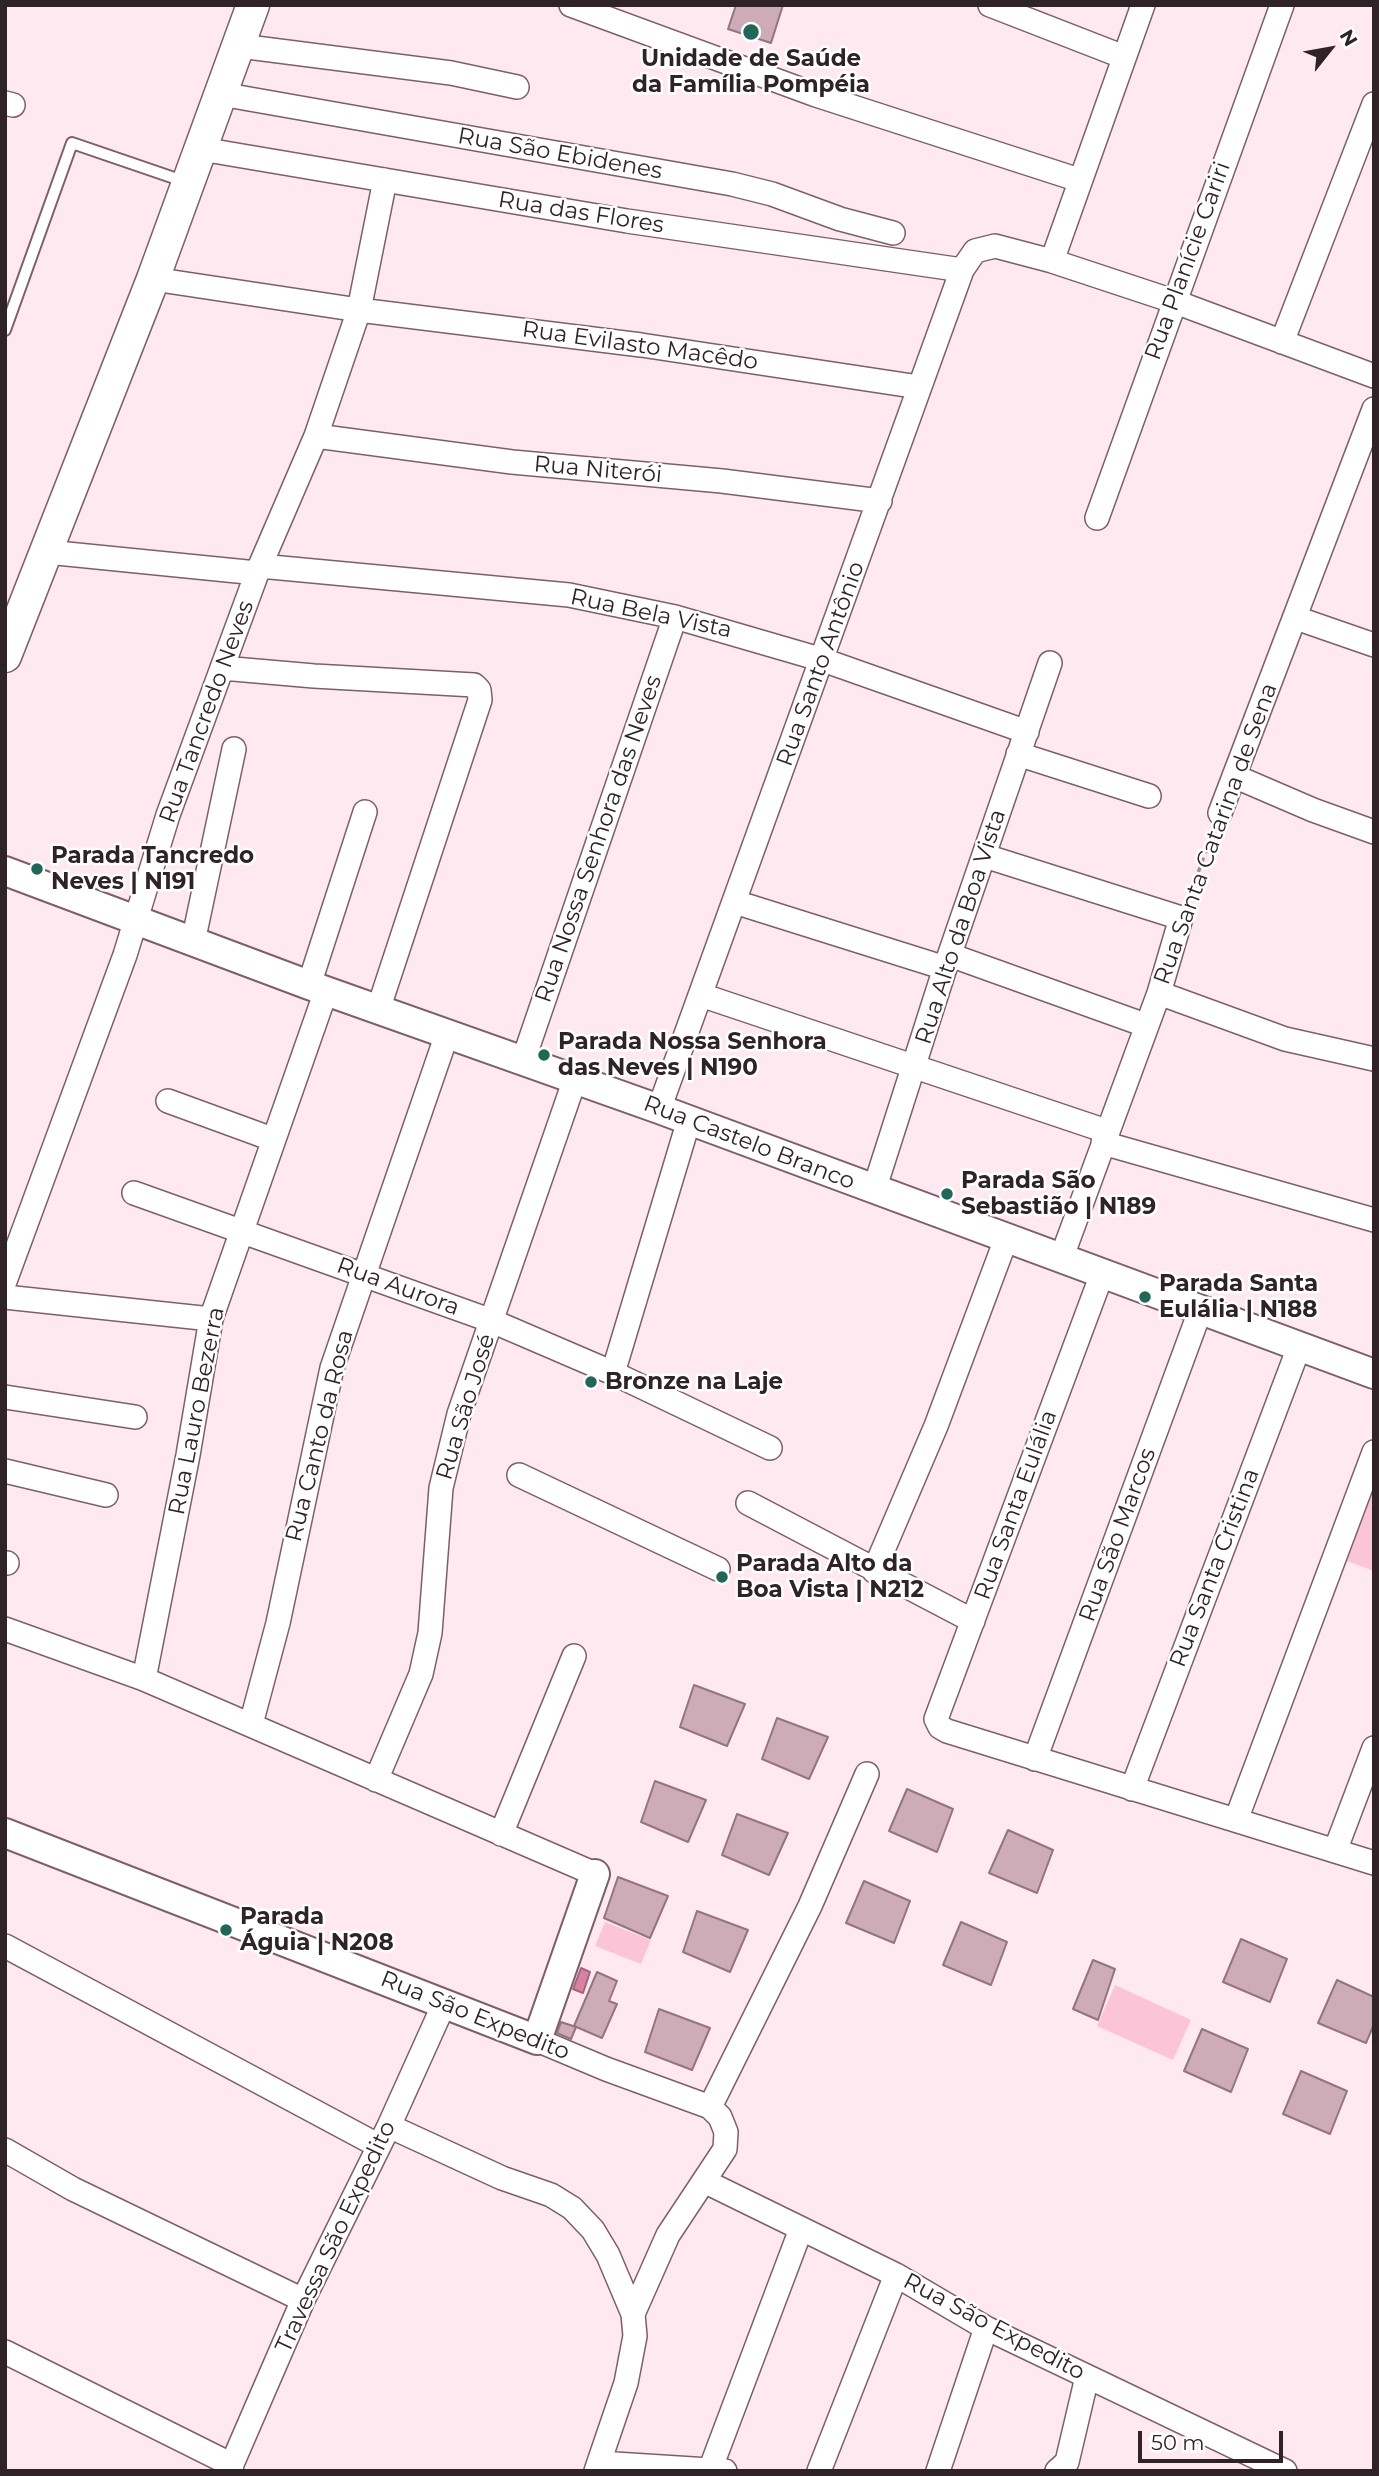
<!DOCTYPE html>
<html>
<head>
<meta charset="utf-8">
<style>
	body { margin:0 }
	#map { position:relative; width:1379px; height:2476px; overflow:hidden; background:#ffe9f0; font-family:Montserrat,sans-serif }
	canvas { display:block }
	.frame { position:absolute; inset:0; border:7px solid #2f2327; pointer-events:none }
	.north { position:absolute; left:1295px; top:14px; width:70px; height:70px; -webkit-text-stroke:5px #fff; paint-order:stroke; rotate:59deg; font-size:19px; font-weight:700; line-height:28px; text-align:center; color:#2f2327 }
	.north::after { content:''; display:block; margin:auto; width:24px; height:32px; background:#2f2327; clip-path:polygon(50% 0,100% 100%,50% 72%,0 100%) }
	.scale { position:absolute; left:1138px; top:2431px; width:145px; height:32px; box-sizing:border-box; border:4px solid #2f2327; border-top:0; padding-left:9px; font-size:21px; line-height:24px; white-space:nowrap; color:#2f2327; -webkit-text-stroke:5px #fff; paint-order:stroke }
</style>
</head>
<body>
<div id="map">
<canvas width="1379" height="2476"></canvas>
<div class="frame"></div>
<div class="north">N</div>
<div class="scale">50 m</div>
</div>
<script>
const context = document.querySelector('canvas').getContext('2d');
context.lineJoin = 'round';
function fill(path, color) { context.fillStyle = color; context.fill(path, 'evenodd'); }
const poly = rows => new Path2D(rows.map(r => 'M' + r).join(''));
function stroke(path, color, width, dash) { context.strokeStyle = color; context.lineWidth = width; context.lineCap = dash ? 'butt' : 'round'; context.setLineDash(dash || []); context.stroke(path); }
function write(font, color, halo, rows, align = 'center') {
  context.font = font + ' Montserrat,sans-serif'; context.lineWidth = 5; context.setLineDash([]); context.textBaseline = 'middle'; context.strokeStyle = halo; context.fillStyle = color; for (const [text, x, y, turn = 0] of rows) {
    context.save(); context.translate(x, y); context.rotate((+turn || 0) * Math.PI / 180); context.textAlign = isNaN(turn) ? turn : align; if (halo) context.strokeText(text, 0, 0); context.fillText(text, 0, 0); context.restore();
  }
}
fill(poly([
	[1374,1483,1374,1571,1347,1561],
	[605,1922,651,1940,641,1964,595,1946],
	[1115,1985,1191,2020,1173,2060,1097,2026]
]), '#fcc4d7');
const water = poly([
	[581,1968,590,1972,583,1993,573,1989,581,1968]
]);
fill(water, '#d782a2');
stroke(water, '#a5667d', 2);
const building = poly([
	[736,5,783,5,771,43,728,29,736,5],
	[694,1685,745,1704,727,1746,680,1727,694,1685],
	[777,1718,828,1737,809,1779,762,1759,777,1718],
	[655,1781,706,1800,688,1842,641,1822,655,1781],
	[907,1789,953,1809,937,1852,889,1831,907,1789],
	[737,1814,788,1833,769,1875,722,1855,737,1814],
	[1008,1830,1053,1850,1037,1893,989,1873,1008,1830],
	[618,1877,668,1896,650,1938,604,1918,618,1877],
	[864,1881,910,1901,894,1943,846,1923,864,1881],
	[697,1911,748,1930,730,1972,683,1952,697,1911],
	[961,1922,1007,1942,991,1985,943,1965,961,1922],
	[1241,1939,1287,1959,1270,2002,1223,1982,1241,1939],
	[1093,1960,1115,1969,1098,2020,1073,2009,1093,1960],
	[597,1972,617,1981,609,2001,617,2004,602,2038,574,2026,597,1972],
	[1337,1980,1374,1997,1374,2024,1366,2043,1318,2023,1337,1980],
	[659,2009,710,2028,692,2070,645,2052,659,2009],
	[561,2022,576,2027,571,2039,557,2033,561,2022],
	[1202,2029,1248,2049,1231,2092,1184,2071,1202,2029],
	[1301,2071,1347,2091,1330,2134,1283,2114,1301,2071]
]);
fill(building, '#cdacb7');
stroke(building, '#93747f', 2);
const service = poly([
	[5,330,72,143,186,182]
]);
const minor = poly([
	[571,5,816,95,1079,180],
	[990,5,1124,57],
	[240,46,451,73,517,87],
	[221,94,732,184,772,194,840,219,893,233],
	[5,103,13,105],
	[201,149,627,221,962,270],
	[1052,261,1143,5],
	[153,279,359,310,641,345,919,387],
	[1282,342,1374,104],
	[316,436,512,462,722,481,880,501],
	[1097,518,1282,5],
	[47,552,257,573],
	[260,566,569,595,675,617,823,660,1027,732],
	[1296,618,1374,645],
	[222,668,314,676,474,685,479,690,480,700,378,1010],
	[1018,754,1149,796],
	[1234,776,1313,810,1374,832],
	[1220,813,1374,409],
	[985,856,1181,918,1159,993,1061,1259],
	[735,902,945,968],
	[193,942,234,749],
	[950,955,1145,1025],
	[309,985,365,812],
	[1159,993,1285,1039,1374,1059],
	[701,995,1106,1131],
	[523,1061,675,617],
	[168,1101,272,1139],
	[659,1109,962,270,975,251,995,246,1052,261,1173,301,1374,376],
	[1103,1143,1374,1220],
	[874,1190,945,968,1050,663],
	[134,1193,492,1321,613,1373,770,1448],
	[1102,1274,936,1719,940,1727,947,1731,1374,1863],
	[5,1281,125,955,168,815,222,668,257,573,316,436,359,310,385,180],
	[5,1297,211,1319],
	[613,1373,689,1120],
	[5,1397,135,1417],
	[5,1471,106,1495],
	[519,1475,718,1569],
	[748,1503,973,1621],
	[5,1563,7,1563],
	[874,1571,936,1426,1006,1239],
	[5,1629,144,1679,595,1874],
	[144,1679,188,1455,211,1319,326,991],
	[251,1724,278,1623,332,1368,447,1034],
	[1035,1759,1200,1311],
	[376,1780,421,1674,430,1633,441,1488,459,1414,575,1079],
	[1132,1789,1299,1347],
	[1236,1820,1374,1452],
	[501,1834,574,1656],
	[1335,1851,1374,1748],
	[5,1946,379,2146],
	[537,2040,606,2069,710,2107,720,2117,726,2132,725,2149,668,2235,633,2314,635,2336,626,2383,596,2471],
	[710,2107,810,1906,867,1774],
	[389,2126,502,2178,551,2195,572,2208,593,2230,608,2255,633,2314],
	[5,2150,73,2189,303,2300],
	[704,2181,896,2275,986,2328,1285,2471],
	[5,2352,232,2465],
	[599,2463,725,2471],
	[710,2470,801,2229],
	[229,2471,303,2300,389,2126,444,2004],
	[819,2471,896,2275],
	[938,2471,986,2328],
	[1057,2471,1067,2462,1087,2377]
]);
const tertiary = poly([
	[5,871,309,985,659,1109,1374,1374],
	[5,1833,537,2040,595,1874]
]);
const secondary = poly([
	[5,656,153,279,253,5]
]);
stroke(service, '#7d5f6a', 14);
stroke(minor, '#7d5f6a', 26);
stroke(tertiary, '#7d5f6a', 32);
stroke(secondary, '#7d5f6a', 35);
stroke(poly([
	[1188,900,1213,832]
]), '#a08f94', 3.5, [5, 5]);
stroke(service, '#fff', 10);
stroke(minor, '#fff', 23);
stroke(tertiary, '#fff', 28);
stroke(secondary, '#fff', 32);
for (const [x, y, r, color] of [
	[751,32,9,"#216657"],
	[37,869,7,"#216657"],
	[544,1055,7,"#216657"],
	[947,1194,7,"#216657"],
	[1145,1297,7,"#216657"],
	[591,1382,7,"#216657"],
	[722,1577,7,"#216657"],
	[226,1930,7,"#216657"]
]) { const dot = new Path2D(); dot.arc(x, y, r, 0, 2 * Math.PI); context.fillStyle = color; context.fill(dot); stroke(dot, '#fff', 2.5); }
write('bold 23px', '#2f2327', '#fff', [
	["Unidade de Saúde",751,59,"center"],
	["da Família Pompéia",751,85,"center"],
	["Parada Tancredo",51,856],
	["Neves | N191",51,882],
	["Parada Nossa Senhora",558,1042],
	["das Neves | N190",558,1068],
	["Parada São",961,1181],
	["Sebastião | N189",961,1207],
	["Parada Santa",1159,1284],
	["Eulália | N188",1159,1310],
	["Bronze na Laje",605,1382],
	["Parada Alto da",736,1564],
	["Boa Vista | N212",736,1590],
	["Parada",240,1917],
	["Águia | N208",240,1943]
], 'left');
write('23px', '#2f2327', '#fff', [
	["Rua São Ebidenes",560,154,10],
	["Rua das Flores",581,213,9],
	["Rua Planície Cariri",1188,261,-70],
	["Rua Evilasto Macêdo",640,346,8],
	["Rua Niterói",598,470,5],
	["Rua Bela Vista",651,614,12],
	["Rua Santo Antônio",821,664,-70],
	["Rua Tancredo Neves",207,712,-70],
	["Rua Santa Catarina de Sena",1216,834,-70],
	["Rua Nossa Senhora das Neves",599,839,-71],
	["Rua Alto da Boa Vista",961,927,-72],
	["Rua Castelo Branco",749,1143,21],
	["Rua Aurora",398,1287,20],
	["Rua São José",466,1407,-73],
	["Rua Lauro Bezerra",197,1411,-79],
	["Rua Canto da Rosa",320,1436,-76],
	["Rua Santa Eulália",1016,1505,-70],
	["Rua São Marcos",1118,1535,-70],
	["Rua Santa Cristina",1215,1568,-69],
	["Rua São Expedito",475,2016,22],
	["Travessa São Expedito",336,2237,-65],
	["Rua São Expedito",994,2327,28]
]);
</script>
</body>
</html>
